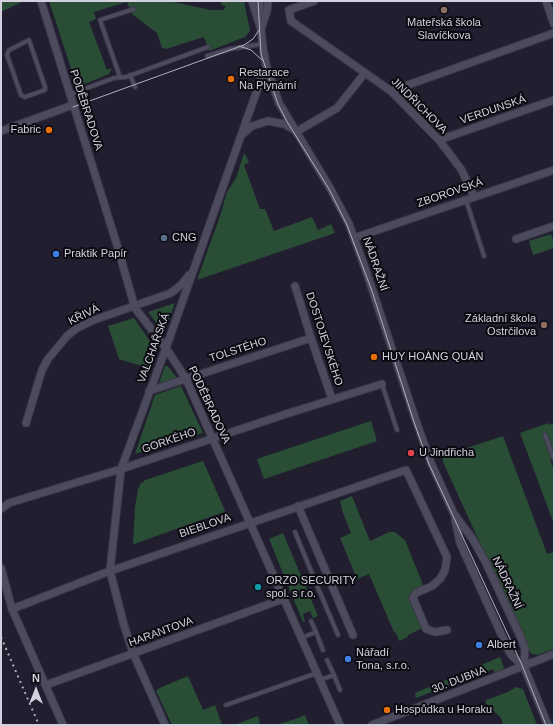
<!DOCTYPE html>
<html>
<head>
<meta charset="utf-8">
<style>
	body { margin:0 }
	#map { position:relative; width:555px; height:726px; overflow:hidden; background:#211e30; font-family:Arial,sans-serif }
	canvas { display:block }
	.frame { position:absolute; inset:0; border:2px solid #d2d1dd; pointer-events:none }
	.north { position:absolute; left:16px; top:670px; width:40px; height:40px; -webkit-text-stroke:3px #0b0a11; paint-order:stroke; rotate:0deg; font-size:11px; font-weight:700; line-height:16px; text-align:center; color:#d2d1dd }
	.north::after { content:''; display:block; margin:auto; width:14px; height:18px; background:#d2d1dd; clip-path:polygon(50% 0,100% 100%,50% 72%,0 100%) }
</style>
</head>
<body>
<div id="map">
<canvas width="555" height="726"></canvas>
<div class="frame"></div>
<div class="north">N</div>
</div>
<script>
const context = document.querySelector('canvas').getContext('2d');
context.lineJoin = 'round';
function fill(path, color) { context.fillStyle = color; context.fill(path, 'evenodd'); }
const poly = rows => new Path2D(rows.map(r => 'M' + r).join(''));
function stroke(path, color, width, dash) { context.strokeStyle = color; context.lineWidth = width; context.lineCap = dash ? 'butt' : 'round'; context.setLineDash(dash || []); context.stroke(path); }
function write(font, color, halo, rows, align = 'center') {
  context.font = font + ' Arial,sans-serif'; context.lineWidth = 4; context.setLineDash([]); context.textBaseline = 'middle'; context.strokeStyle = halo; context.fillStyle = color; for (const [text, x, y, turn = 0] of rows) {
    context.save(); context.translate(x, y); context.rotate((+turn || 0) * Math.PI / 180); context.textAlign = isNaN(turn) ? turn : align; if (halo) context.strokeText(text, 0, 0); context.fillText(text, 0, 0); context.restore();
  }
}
fill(poly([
	[1,1,24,1,1,12],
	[49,1,169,1,211,10,223,10,226,6,221,5,221,1,244,1,250,31,245,37,209,51,204,37,166,49,162,48,157,33,132,14,127,2,94,12,96,19,89,22,107,70,111,68,111,70,109,74,77,87],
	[244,153,249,162,244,165,260,209,265,209,274,231,312,217,318,230,331,224,335,233,197,280,220,216,227,192,236,178],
	[551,234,554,243,554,248,533,255,529,241],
	[175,303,164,333,148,312],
	[134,318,154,347,148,368,119,359,108,326],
	[165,366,168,366,177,378,159,383],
	[181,386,203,433,135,454,155,395],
	[371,421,377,441,264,479,257,459],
	[548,423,549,425,554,423,554,458,550,459,554,470,554,524,520,433],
	[503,436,547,554,554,552,554,649,537,655,532,654,529,651,443,462,443,456],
	[203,461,223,506,225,510,224,512,134,544,133,543,135,507,138,489,141,483,143,482,145,480],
	[352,496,370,541,389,532,395,532,405,540,424,587,409,594,421,622,421,629,408,635,408,637,399,641,396,633,394,632,369,574,357,579,340,538,351,533,343,513,340,501],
	[283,533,318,616,313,618,310,611,303,614,305,622,303,622,269,539],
	[500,657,504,668,500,672,495,674,493,669,416,698,415,693],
	[188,676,203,710,215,705,222,725,172,725,156,691,158,689,162,687],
	[516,687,523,689,537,725,503,725,501,718,486,703,486,700,508,692],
	[305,715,309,725,277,725,298,718],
	[258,716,260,725,231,725,234,725]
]), '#2a4d36');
const lane = poly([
	[258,1,260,16],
	[261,1,262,14],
	[29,40,45,87,45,90,25,97,21,95,7,55,9,50,29,40],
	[207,56,230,49,262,44],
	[130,75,135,87],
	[120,77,100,20,134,9],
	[71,94,114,78,126,77,208,47],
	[466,200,484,256],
	[382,384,397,430],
	[545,435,554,459],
	[295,532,316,583],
	[329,577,316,583,338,635],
	[316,632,323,650],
	[301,638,316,632,311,621],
	[334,675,340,690],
	[320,680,334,675,327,660],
	[226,705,317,673]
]);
const street = poly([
	[41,1,117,245,135,308,166,348,186,379,340,725],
	[252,1,261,29,263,48,266,65,279,103,330,188,349,224,366,271,416,421,431,463,454,514,472,538,485,561,521,638,525,649,524,667,548,725],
	[314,1,289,10,291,21,391,91,439,140,461,169,474,196],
	[546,1,554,24],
	[261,29,267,11,268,1],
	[391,91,554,33],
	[1,131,73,105],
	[296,132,337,108,365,73],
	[243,134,252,126,268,121,284,124,293,129],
	[439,140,554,100],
	[354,238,554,170],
	[516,239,554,226],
	[295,286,311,338,332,399],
	[149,391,311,338],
	[26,423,42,370,48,359,67,336,77,328,94,320,171,293,181,285,189,275],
	[298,506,353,635],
	[1,509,9,503,121,469,286,414,382,384],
	[455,519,460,543,506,645,511,655,524,667],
	[1,568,12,609,63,725],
	[12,609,110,571,406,470,447,557,445,570,440,579,432,586,416,593,413,598,426,629,435,632,447,630],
	[46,685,283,599],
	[165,725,133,653,124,625,110,571,121,469,166,348,261,79,268,71],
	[372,725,554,654]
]);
stroke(lane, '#3b3847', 5.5);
stroke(street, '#3b3847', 9);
stroke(lane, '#4c4a5d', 3.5);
stroke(street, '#4c4a5d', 7);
stroke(poly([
	[258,1,261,54,278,104,286,120,329,189,347,225,372,291,414,422,429,464,522,665,546,725],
	[239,46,251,50,262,60],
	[73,107,244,45,253,39,259,30]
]), '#b1b0bd', 1);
stroke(poly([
	[1,637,39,725]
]), '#b1b0bd', 2, [2, 4]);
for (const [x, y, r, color] of [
	[444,10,4,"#8d6e63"],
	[231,79,4,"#e8710a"],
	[49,130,4,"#e8710a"],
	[164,238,4,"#5c6f8a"],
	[56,254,4,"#3f7fe0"],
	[544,325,4,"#8d6e63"],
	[374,357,4,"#e8710a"],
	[411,453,4,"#e0444e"],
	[258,587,4,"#0f9aa8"],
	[479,645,4,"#3f7fe0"],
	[348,659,4,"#3f7fe0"],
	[387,710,4,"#e8710a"]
]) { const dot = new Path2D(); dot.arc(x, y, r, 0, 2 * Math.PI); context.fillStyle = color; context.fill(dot); stroke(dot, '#0b0a11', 1.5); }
write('11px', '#d2d1dd', '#0b0a11', [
	["Mateřská škola",444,23,"center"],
	["Slavíčkova",444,36,"center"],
	["Restarace",239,73],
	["Na Plynární",239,86],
	["Fabric",41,130,"right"],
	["CNG",172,238],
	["Praktik Papír",64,254],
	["Základní škola",536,319,"right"],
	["Ostrčilova",536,332,"right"],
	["HUY HOÀNG QUÁN",382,357],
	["U Jindřicha",419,453],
	["ORZO SECURITY",266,581],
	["spol. s r.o.",266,594],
	["Albert",487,645],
	["Nářadí",356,653],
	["Tona, s.r.o.",356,666],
	["Hospůdka u Horaku",395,710]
], 'left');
write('11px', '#d2d1dd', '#0b0a11', [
	["JINDŘICHOVA",419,106,45],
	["PODĚBRADOVA",86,110,72],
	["VERDUNSKÁ",493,110,-19],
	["ZBOROVSKÁ",450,193,-19],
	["NÁDRAŽNÍ",375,264,71],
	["KŘIVÁ",84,315,-26],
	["DOSTOJEVSKÉHO",324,339,72],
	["VALCHAŘSKÁ",154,348,-70],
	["TOLSTÉHO",238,350,-18],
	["PODĚBRADOVA",209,405,65],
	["GORKÉHO",169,441,-19],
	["BIEBLOVA",205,526,-19],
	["NÁDRAŽNÍ",507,583,65],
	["HARANTOVA",161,632,-20],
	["30. DUBNA",459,680,-21]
]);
</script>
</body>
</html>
